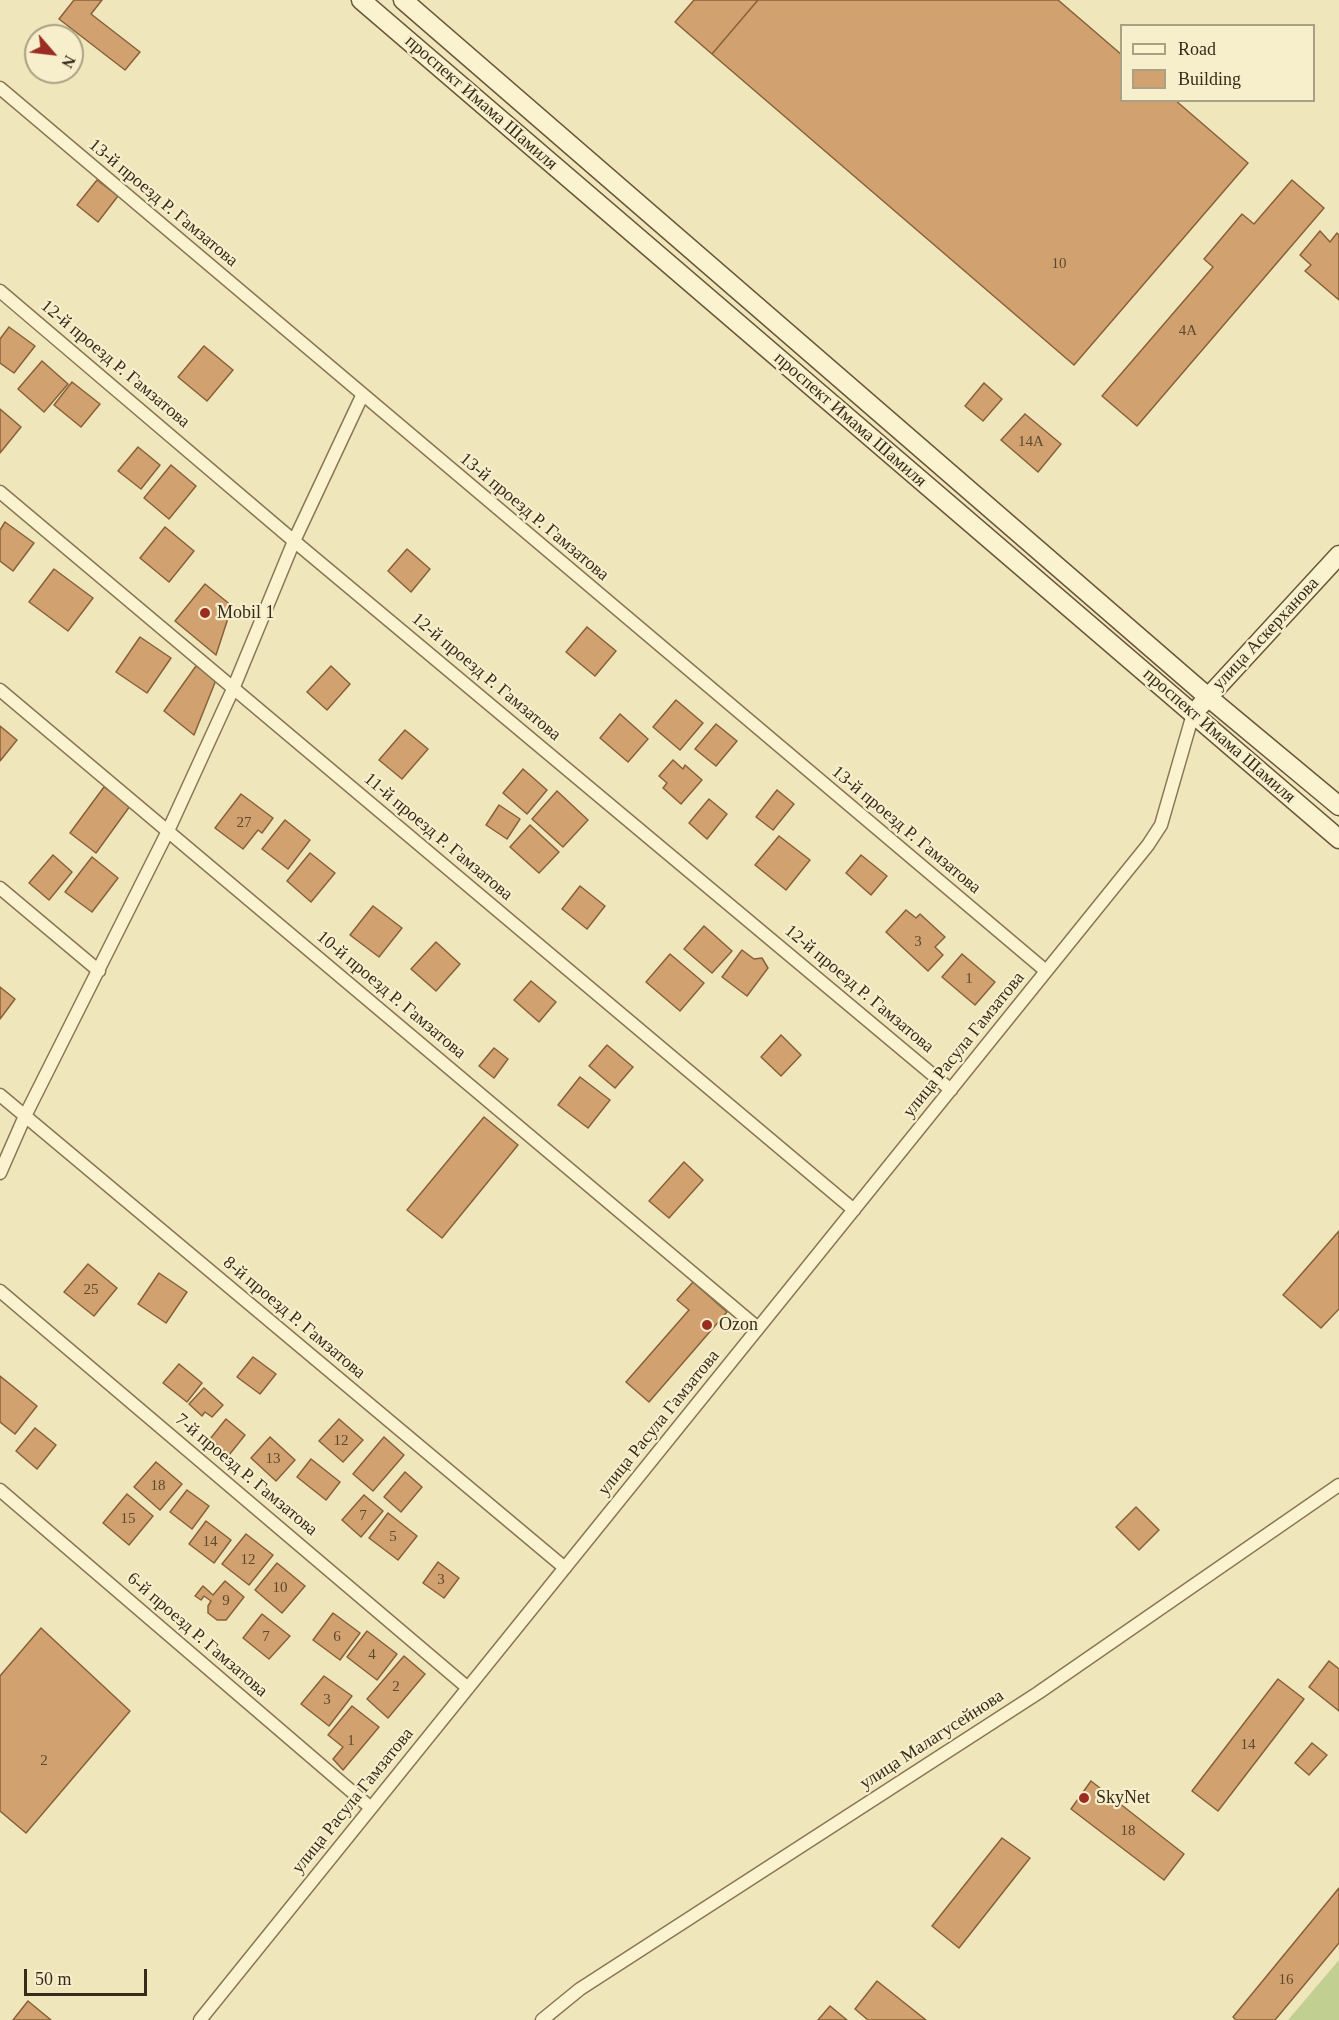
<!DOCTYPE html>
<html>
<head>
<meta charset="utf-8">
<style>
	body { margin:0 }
	#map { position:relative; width:1339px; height:2020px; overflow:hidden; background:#f0e6bc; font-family:"Times New Roman",serif }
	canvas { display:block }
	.legend { position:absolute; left:1120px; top:24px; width:195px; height:78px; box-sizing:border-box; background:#f7efcc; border:2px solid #aaa185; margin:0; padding:8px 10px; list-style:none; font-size:18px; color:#372b1a }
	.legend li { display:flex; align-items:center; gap:12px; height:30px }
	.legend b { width:30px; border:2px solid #aaa185 }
	.north { position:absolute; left:24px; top:24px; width:60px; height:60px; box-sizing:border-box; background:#f7efcc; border:2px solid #aaa185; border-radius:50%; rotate:118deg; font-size:16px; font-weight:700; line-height:24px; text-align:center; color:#372b1a }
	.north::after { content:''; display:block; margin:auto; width:21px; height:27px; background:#9b2c21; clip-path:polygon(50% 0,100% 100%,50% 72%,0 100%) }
	.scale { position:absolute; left:24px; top:1969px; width:123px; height:27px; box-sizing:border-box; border:3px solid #372b1a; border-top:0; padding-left:8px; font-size:18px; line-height:21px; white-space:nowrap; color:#372b1a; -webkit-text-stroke:4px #f7efcc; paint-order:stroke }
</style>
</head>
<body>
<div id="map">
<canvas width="1339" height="2020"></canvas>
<ul class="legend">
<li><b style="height:8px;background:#fbf2cf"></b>Road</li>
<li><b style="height:16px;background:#d1a26f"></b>Building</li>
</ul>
<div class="north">N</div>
<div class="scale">50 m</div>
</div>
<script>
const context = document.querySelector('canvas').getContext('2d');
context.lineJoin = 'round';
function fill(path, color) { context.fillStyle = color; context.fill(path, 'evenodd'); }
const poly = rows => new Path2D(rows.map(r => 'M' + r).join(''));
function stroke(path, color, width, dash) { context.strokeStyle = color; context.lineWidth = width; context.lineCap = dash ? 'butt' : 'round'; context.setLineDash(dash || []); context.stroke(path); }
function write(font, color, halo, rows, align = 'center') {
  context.font = font + ' "Times New Roman",serif'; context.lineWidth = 4.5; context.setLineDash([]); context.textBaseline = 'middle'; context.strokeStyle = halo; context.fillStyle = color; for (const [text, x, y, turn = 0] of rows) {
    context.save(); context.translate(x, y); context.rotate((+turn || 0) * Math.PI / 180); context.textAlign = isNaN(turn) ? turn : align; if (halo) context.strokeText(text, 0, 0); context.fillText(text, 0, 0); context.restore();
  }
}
fill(poly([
	[1339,1960,1339,2020,1288,2020]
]), '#c1cf90');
const building = poly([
	[74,0,102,0,91,14,140,52,125,70,59,19,74,0],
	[694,0,758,0,712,54,675,22,694,0],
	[758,0,1058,0,1122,55,1122,100,1175,100,1248,163,1074,365,712,54,758,0],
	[97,180,118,196,98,222,77,205,97,180],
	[1292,180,1324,208,1137,426,1102,396,1213,267,1204,259,1242,214,1254,224,1292,180],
	[1320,231,1330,242,1337,233,1339,235,1339,300,1305,271,1311,265,1300,255,1320,231],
	[9,327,35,346,14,373,0,363,0,339,9,327],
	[204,346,233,370,207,401,178,377,204,346],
	[42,361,68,384,44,412,18,389,42,361],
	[72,382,100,404,81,427,54,405,72,382],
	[984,383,1002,399,983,421,965,406,984,383],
	[0,409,21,427,0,453,0,409],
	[1025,414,1061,444,1038,472,1001,440,1025,414],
	[138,447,160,465,141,489,118,471,138,447],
	[171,465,196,486,169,519,144,498,171,465],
	[5,522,34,543,13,571,0,561,0,530,5,522],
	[165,527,194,551,169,582,140,558,165,527],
	[407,549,430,569,411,592,388,571,407,549],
	[54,569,93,598,68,631,29,602,54,569],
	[205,584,232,606,216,655,175,621,205,584],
	[587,627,616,651,595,676,566,652,587,627],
	[140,637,171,658,147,693,116,672,140,637],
	[196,666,216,680,194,735,164,711,196,666],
	[331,666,350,684,327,710,307,692,331,666],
	[676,700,703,723,680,750,653,727,676,700],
	[620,714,648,739,628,762,600,738,620,714],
	[716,724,737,741,716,766,695,749,716,724],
	[0,726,17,740,0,761,0,726],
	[405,730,428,749,402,779,379,760,405,730],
	[673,760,683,769,685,765,702,780,681,804,663,788,667,783,659,776,673,760],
	[523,769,547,790,527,814,503,793,523,769],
	[104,787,130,806,96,853,70,833,104,787],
	[777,790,794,804,773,830,756,817,777,790],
	[557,791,588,820,563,847,532,819,557,791],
	[241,794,273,818,262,833,258,830,243,849,215,828,241,794],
	[709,799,727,814,707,839,689,823,709,799],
	[499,805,520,819,507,839,486,825,499,805],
	[285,820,310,840,288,869,262,849,285,820],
	[530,825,559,852,539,873,510,847,530,825],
	[779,836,810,860,786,890,755,865,779,836],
	[310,853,335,873,311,902,287,881,310,853],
	[53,855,72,872,49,900,29,883,53,855],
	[861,855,887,876,871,895,846,873,861,855],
	[92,857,118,878,92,912,65,892,92,857],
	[580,886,605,906,587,929,562,909,580,886],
	[373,906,402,928,379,957,350,935,373,906],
	[906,910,916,918,920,914,945,937,935,947,943,955,928,971,886,932,906,910],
	[704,926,732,951,712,973,684,949,704,926],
	[436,942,460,964,436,991,411,969,436,942],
	[742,950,754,959,762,958,768,968,747,996,722,977,742,950],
	[670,954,704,983,680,1011,646,982,670,954],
	[962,954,995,982,975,1005,942,977,962,954],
	[531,981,556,1002,539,1022,514,1000,531,981],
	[0,987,15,999,0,1019,0,987],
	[781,1035,801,1055,781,1076,761,1057,781,1035],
	[607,1045,633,1067,615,1088,589,1066,607,1045],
	[494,1048,508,1059,494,1078,479,1066,494,1048],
	[580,1077,610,1100,588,1128,558,1105,580,1077],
	[484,1117,518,1145,442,1238,407,1210,484,1117],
	[684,1162,703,1180,669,1218,649,1201,684,1162],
	[1339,1231,1339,1309,1321,1328,1283,1295,1339,1231],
	[88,1264,117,1288,94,1316,64,1292,88,1264],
	[159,1273,187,1292,166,1323,138,1304,159,1273],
	[693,1282,727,1312,649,1402,626,1382,689,1310,677,1300,693,1282],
	[253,1357,276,1374,260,1394,237,1377,253,1357],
	[179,1364,202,1383,187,1402,163,1383,179,1364],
	[0,1376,37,1406,15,1434,0,1422,0,1376],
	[204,1388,223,1405,212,1417,205,1412,202,1416,189,1404,204,1388],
	[226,1419,245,1435,229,1455,210,1439,226,1419],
	[339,1419,363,1440,343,1462,319,1441,339,1419],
	[35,1428,56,1445,37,1469,16,1451,35,1428],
	[270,1437,295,1460,276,1481,251,1458,270,1437],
	[384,1437,404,1455,373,1491,353,1474,384,1437],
	[311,1459,340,1482,326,1500,297,1477,311,1459],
	[156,1462,182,1484,160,1510,134,1487,156,1462],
	[405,1472,422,1487,401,1512,384,1497,405,1472],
	[187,1490,209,1506,192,1529,170,1512,187,1490],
	[127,1494,153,1516,129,1545,103,1523,127,1494],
	[364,1495,383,1511,361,1537,342,1520,364,1495],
	[1136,1507,1159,1530,1139,1550,1116,1527,1136,1507],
	[388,1513,417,1536,398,1560,369,1538,388,1513],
	[206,1521,231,1540,214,1563,189,1544,206,1521],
	[246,1534,273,1555,249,1585,222,1564,246,1534],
	[438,1562,459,1578,444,1598,423,1583,438,1562],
	[277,1563,305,1586,282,1613,255,1590,277,1563],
	[225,1581,244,1597,226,1620,217,1620,208,1613,208,1606,211,1601,204,1596,201,1600,195,1596,203,1586,213,1595,225,1581],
	[333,1613,360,1633,340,1660,313,1640,333,1613],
	[262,1614,290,1636,269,1659,243,1638,262,1614],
	[41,1628,130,1711,26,1833,0,1811,0,1676,41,1628],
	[367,1631,397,1654,377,1680,347,1657,367,1631],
	[404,1656,425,1674,388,1718,367,1699,404,1656],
	[1329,1661,1339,1669,1339,1711,1309,1687,1329,1661],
	[324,1676,352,1696,329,1726,301,1704,324,1676],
	[1278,1679,1304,1699,1218,1811,1192,1791,1278,1679],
	[352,1706,379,1727,343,1770,333,1759,343,1747,328,1735,352,1706],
	[1312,1743,1327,1755,1309,1775,1295,1763,1312,1743],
	[1091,1781,1184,1854,1164,1880,1071,1809,1091,1781],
	[1002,1838,1030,1858,959,1948,932,1926,1002,1838],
	[1339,1888,1339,1943,1275,2020,1236,2020,1233,2017,1339,1888],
	[877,1981,926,2020,868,2020,855,2009,877,1981],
	[28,2001,51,2020,13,2020,28,2001],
	[830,2006,847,2020,818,2020,830,2006]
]);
fill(building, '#d1a26f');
stroke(building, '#896139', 1.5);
const street = poly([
	[0,88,1046,971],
	[0,291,294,541,951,1090],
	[0,492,854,1210],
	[0,690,758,1328],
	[0,888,99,971],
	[0,1095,565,1568],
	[0,1173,25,1116,168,831,233,689,294,541,362,396],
	[0,1291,468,1688],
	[0,1490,371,1808],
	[200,2020,1148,845,1161,825,1193,714],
	[542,2020,580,1989,1038,1693,1339,1485]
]);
const secondary = poly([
	[361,0,1339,839],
	[403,0,1208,697,1339,806],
	[1200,706,1339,555]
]);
stroke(street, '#897654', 15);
stroke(secondary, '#6a5638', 21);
stroke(street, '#fbf2cf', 12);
stroke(secondary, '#fbf2cf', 18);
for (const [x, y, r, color] of [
	[205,613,6,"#9b2c21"],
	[707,1325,6,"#9b2c21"],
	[1084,1798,6,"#9b2c21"]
]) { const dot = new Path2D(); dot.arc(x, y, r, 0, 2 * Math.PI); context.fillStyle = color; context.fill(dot); stroke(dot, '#f7efcc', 2); }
write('15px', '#5e492f', null, [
	["10",1059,264],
	["4А",1188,331],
	["14А",1031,442],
	["27",244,823],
	["3",918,942],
	["1",969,979],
	["25",91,1290],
	["12",341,1441],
	["13",273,1459],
	["18",158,1486],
	["7",363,1516],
	["15",128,1519],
	["5",393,1537],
	["14",210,1542],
	["12",248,1560],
	["3",441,1580],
	["10",280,1588],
	["9",226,1601],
	["7",266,1637],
	["6",337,1637],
	["4",372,1655],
	["2",396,1687],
	["3",327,1700],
	["1",351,1741],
	["14",1248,1745],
	["2",44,1761],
	["18",1128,1831],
	["16",1286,1980]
]);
write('18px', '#372b1a', '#f7efcc', [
	["проспект Имама Шамиля",481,103,41],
	["13-й проезд Р. Гамзатова",163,203,40],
	["12-й проезд Р. Гамзатова",115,364,40],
	["проспект Имама Шамиля",850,420,41],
	["13-й проезд Р. Гамзатова",534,517,40],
	["улица Аскерханова",1266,634,-47],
	["12-й проезд Р. Гамзатова",486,677,40],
	["проспект Имама Шамиля",1219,736,41],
	["13-й проезд Р. Гамзатова",906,830,40],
	["11-й проезд Р. Гамзатова",438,837,40],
	["12-й проезд Р. Гамзатова",859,989,40],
	["10-й проезд Р. Гамзатова",391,995,40],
	["улица Расула Гамзатова",964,1045,-51],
	["8-й проезд Р. Гамзатова",294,1318,40],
	["улица Расула Гамзатова",659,1423,-51],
	["7-й проезд Р. Гамзатова",246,1475,40],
	["6-й проезд Р. Гамзатова",197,1635,41],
	["улица Малагусейнова",932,1740,-33],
	["улица Расула Гамзатова",353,1801,-51]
]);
write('18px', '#372b1a', '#f7efcc', [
	["Mobil 1",217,613],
	["Ozon",719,1325],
	["SkyNet",1096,1798]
], 'left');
</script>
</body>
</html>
